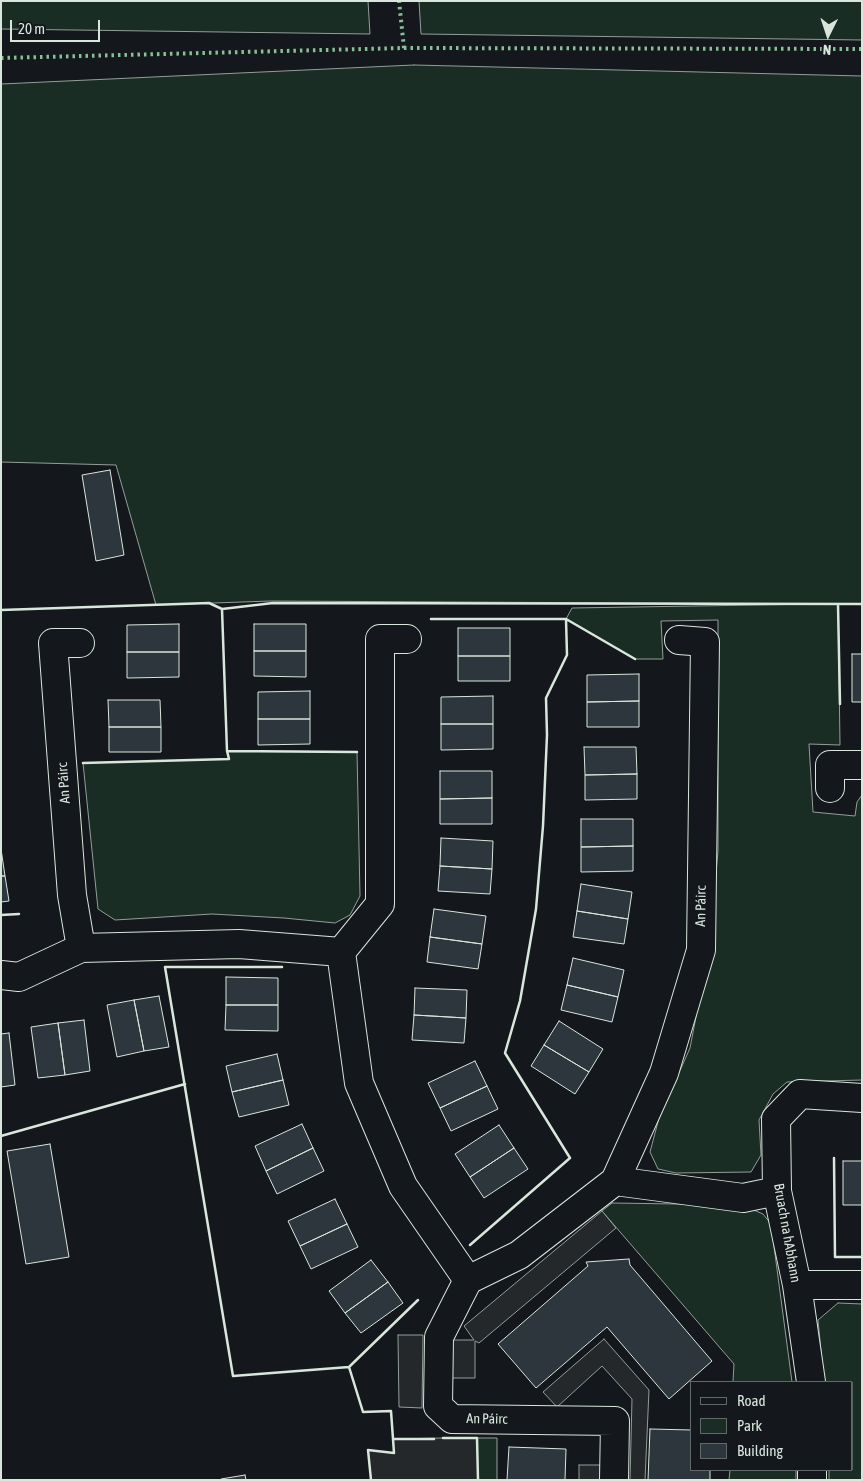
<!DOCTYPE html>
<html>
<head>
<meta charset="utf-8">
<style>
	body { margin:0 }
	#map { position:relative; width:863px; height:1481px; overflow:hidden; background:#14181c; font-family:"Asap Condensed",sans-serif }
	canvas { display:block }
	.frame { position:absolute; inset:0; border:2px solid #d8e6dc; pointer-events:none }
	.legend { position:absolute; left:690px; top:1381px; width:162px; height:90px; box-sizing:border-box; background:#14181c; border:1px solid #626a69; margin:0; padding:6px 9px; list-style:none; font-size:15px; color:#d8e6dc }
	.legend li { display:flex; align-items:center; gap:10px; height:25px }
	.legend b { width:25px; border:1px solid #626a69 }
	.north { position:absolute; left:803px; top:10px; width:50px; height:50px; -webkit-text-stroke:4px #14181c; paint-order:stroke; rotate:184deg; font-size:14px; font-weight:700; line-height:20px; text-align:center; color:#d8e6dc }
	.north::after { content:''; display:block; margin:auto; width:18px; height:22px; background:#d8e6dc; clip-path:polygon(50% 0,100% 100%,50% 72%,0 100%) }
	.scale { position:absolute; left:10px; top:20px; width:90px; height:22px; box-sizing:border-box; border:2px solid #d8e6dc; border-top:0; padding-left:6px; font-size:15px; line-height:18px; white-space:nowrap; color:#d8e6dc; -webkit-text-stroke:4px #14181c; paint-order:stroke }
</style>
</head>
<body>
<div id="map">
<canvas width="863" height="1481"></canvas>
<div class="frame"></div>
<ul class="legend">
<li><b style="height:6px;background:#14181c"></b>Road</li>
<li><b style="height:14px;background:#1a2d24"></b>Park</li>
<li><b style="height:14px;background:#2c363c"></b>Building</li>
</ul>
<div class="north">N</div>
<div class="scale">20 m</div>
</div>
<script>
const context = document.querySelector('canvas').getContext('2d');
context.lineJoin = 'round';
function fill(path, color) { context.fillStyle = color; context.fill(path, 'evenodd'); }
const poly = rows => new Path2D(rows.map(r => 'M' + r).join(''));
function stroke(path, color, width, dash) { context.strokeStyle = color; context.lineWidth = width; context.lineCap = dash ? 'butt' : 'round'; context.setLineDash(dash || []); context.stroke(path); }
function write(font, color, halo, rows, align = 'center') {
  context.font = font + ' "Asap Condensed",sans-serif'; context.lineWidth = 4; context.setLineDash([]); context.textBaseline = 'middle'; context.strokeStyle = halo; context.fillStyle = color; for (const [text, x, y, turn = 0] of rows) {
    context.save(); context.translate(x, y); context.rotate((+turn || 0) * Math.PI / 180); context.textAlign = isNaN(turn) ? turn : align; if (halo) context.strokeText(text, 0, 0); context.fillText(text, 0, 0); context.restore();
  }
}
const green = poly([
	[1,1,368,1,370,34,1,29,1,1],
	[419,1,862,1,862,40,421,34,419,1],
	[414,65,862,76,862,604,838,604,840,745,809,744,813,812,855,816,857,802,862,795,862,1080,787,1082,773,1094,759,1120,761,1155,751,1172,676,1173,658,1169,650,1152,659,1118,690,1048,709,949,718,851,718,620,661,621,663,659,635,659,566,619,572,608,818,604,271,601,156,605,116,465,1,462,1,84,414,65],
	[227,751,357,752,360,896,350,915,335,923,284,918,212,914,115,920,98,909,83,763,229,759,227,751],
	[612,1203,742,1205,763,1214,771,1224,792,1382,733,1382,734,1364,602,1211,612,1203],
	[838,1303,862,1304,862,1480,829,1480,829,1470,852,1470,852,1382,824,1382,818,1320,838,1303],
	[477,1438,497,1438,497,1480,478,1480,477,1438],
	[730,1470,796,1470,796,1480,729,1480,730,1470]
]);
fill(green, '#1a2d24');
stroke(green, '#939e99', 1);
const parking = poly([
	[602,1211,616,1228,479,1343,475,1341,475,1378,450,1378,450,1340,474,1340,464,1326,602,1211],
	[398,1335,423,1335,422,1408,399,1407,398,1335],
	[604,1339,649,1390,645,1480,630,1480,632,1399,602,1366,557,1407,543,1392,604,1339],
	[443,1438,477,1438,478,1480,371,1480,368,1450,394,1453,393,1439,443,1438],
	[579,1465,600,1465,600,1480,579,1480,579,1465]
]);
fill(parking, '#24282b');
stroke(parking, '#939e99', 1);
const building = poly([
	[110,470,124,555,96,561,82,475,110,470],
	[179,624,179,652,127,652,127,625,179,624],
	[254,624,306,624,306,651,254,651,254,624],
	[458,628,510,628,510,656,458,656,458,628],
	[254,651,306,651,306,677,254,676,254,651],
	[127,652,179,652,179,677,127,678,127,652],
	[852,654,862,654,862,702,852,702,852,654],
	[458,656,510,656,510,681,458,681,458,656],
	[639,674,639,701,587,702,587,675,639,674],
	[310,691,310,719,258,719,258,692,310,691],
	[493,696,493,724,441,724,441,697,493,696],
	[108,700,160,700,161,727,109,727,108,700],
	[639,701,639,727,587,727,587,702,639,701],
	[258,719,310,719,310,744,258,745,258,719],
	[441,724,493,724,493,749,441,750,441,724],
	[109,727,161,727,161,752,109,752,109,727],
	[584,747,636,747,637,774,585,775,584,747],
	[440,771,492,771,492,798,440,799,440,771],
	[637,774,637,799,585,800,585,775,637,774],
	[492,798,492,824,440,824,440,799,492,798],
	[581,819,633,819,633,846,581,847,581,819],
	[441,838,493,841,492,869,440,866,441,838],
	[633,846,633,871,581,872,581,847,633,846],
	[1,849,5,876,1,876,1,849],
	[440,866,492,869,490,894,438,891,440,866],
	[1,876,5,876,9,901,1,902,1,876],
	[581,884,632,892,628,919,577,911,581,884],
	[434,909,486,916,482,944,430,937,434,909],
	[577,911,628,919,624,944,573,937,577,911],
	[430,937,482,944,478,969,427,962,430,937],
	[573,958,624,970,618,997,567,985,573,958],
	[226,977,278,978,278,1005,226,1005,226,977],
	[567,985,618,997,612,1022,561,1010,567,985],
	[415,988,467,990,466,1018,414,1015,415,988],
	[159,996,169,1047,144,1051,134,1000,159,996],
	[134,1000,144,1051,117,1057,107,1005,134,1000],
	[226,1005,278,1005,278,1031,225,1030,226,1005],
	[414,1015,466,1018,464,1043,412,1040,414,1015],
	[84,1020,90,1071,65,1075,58,1023,84,1020],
	[559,1021,603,1049,589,1072,544,1045,559,1021],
	[58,1023,65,1075,38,1078,31,1027,58,1023],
	[9,1033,15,1085,1,1087,1,1034,9,1033],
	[544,1045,589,1072,575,1094,531,1066,544,1045],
	[277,1054,283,1080,232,1092,226,1066,277,1054],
	[475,1061,487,1086,440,1108,428,1083,475,1061],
	[283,1080,289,1105,239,1117,232,1092,283,1080],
	[487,1086,498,1109,451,1131,440,1108,487,1086],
	[302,1124,313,1148,266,1171,255,1146,302,1124],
	[499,1125,514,1148,470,1177,455,1154,499,1125],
	[50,1144,69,1257,26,1264,7,1151,50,1144],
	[313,1148,324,1171,277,1194,266,1171,313,1148],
	[514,1148,528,1169,484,1198,470,1177,514,1148],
	[843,1161,862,1161,862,1205,843,1205,843,1161],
	[335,1199,347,1224,300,1246,288,1221,335,1199],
	[347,1224,358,1247,311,1269,300,1246,347,1224],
	[629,1259,630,1265,712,1361,669,1399,607,1327,536,1388,498,1344,588,1266,586,1262,629,1259],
	[371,1260,388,1282,345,1313,329,1291,371,1260],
	[388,1282,403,1303,361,1333,345,1313,388,1282],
	[650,1429,692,1430,692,1470,710,1470,710,1480,648,1480,650,1429],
	[509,1447,566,1449,565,1480,507,1480,509,1447],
	[245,1475,246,1480,221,1480,221,1479,245,1475]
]);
fill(building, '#2c363c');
stroke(building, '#d8e6dc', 1);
const minor = poly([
	[679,640,705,642,701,950,664,1073,615,1181,743,1198,777,1191],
	[80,643,53,643,72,895,81,948],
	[830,788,830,765,862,765],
	[341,952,359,1083,403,1186,468,1280,519,1255,615,1181],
	[1,975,19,977,81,948,239,944,341,952,380,904,380,639,407,639],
	[468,1280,439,1337,438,1406,452,1419,615,1421,614,1480],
	[797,1285,862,1285],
	[811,1382,797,1285,777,1191,776,1119,800,1094,862,1098],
	[812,1480,812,1470]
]);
stroke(minor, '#d8e6dc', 30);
stroke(minor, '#14181c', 28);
stroke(poly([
	[404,48,862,49],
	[1,58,404,48,399,1]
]), '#8ac095', 4, [2.5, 4]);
stroke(poly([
	[838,604,840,704],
	[1,610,209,603,222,609],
	[431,619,566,619,635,659],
	[227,751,222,609,273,603,862,604],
	[83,763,229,759,227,751,357,752],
	[1,915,19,914],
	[282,967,165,967,233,1376,349,1367,363,1412,391,1411,393,1439,434,1439],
	[1,1136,185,1084],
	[834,1158,835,1257,862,1257],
	[470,1245,570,1158,505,1053,520,1001,536,909,543,826,547,735,546,698,567,655,566,619],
	[349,1367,418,1300],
	[443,1438,477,1438,478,1480],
	[371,1480,368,1450,394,1453,393,1439]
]), '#d8e6dc', 2.5);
write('14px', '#d8e6dc', '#14181c', [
	["An Páirc",64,783,-94],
	["An Páirc",701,906,-89],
	["Bruach na hAbhann",787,1233,80],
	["An Páirc",487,1419,1]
]);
</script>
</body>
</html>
